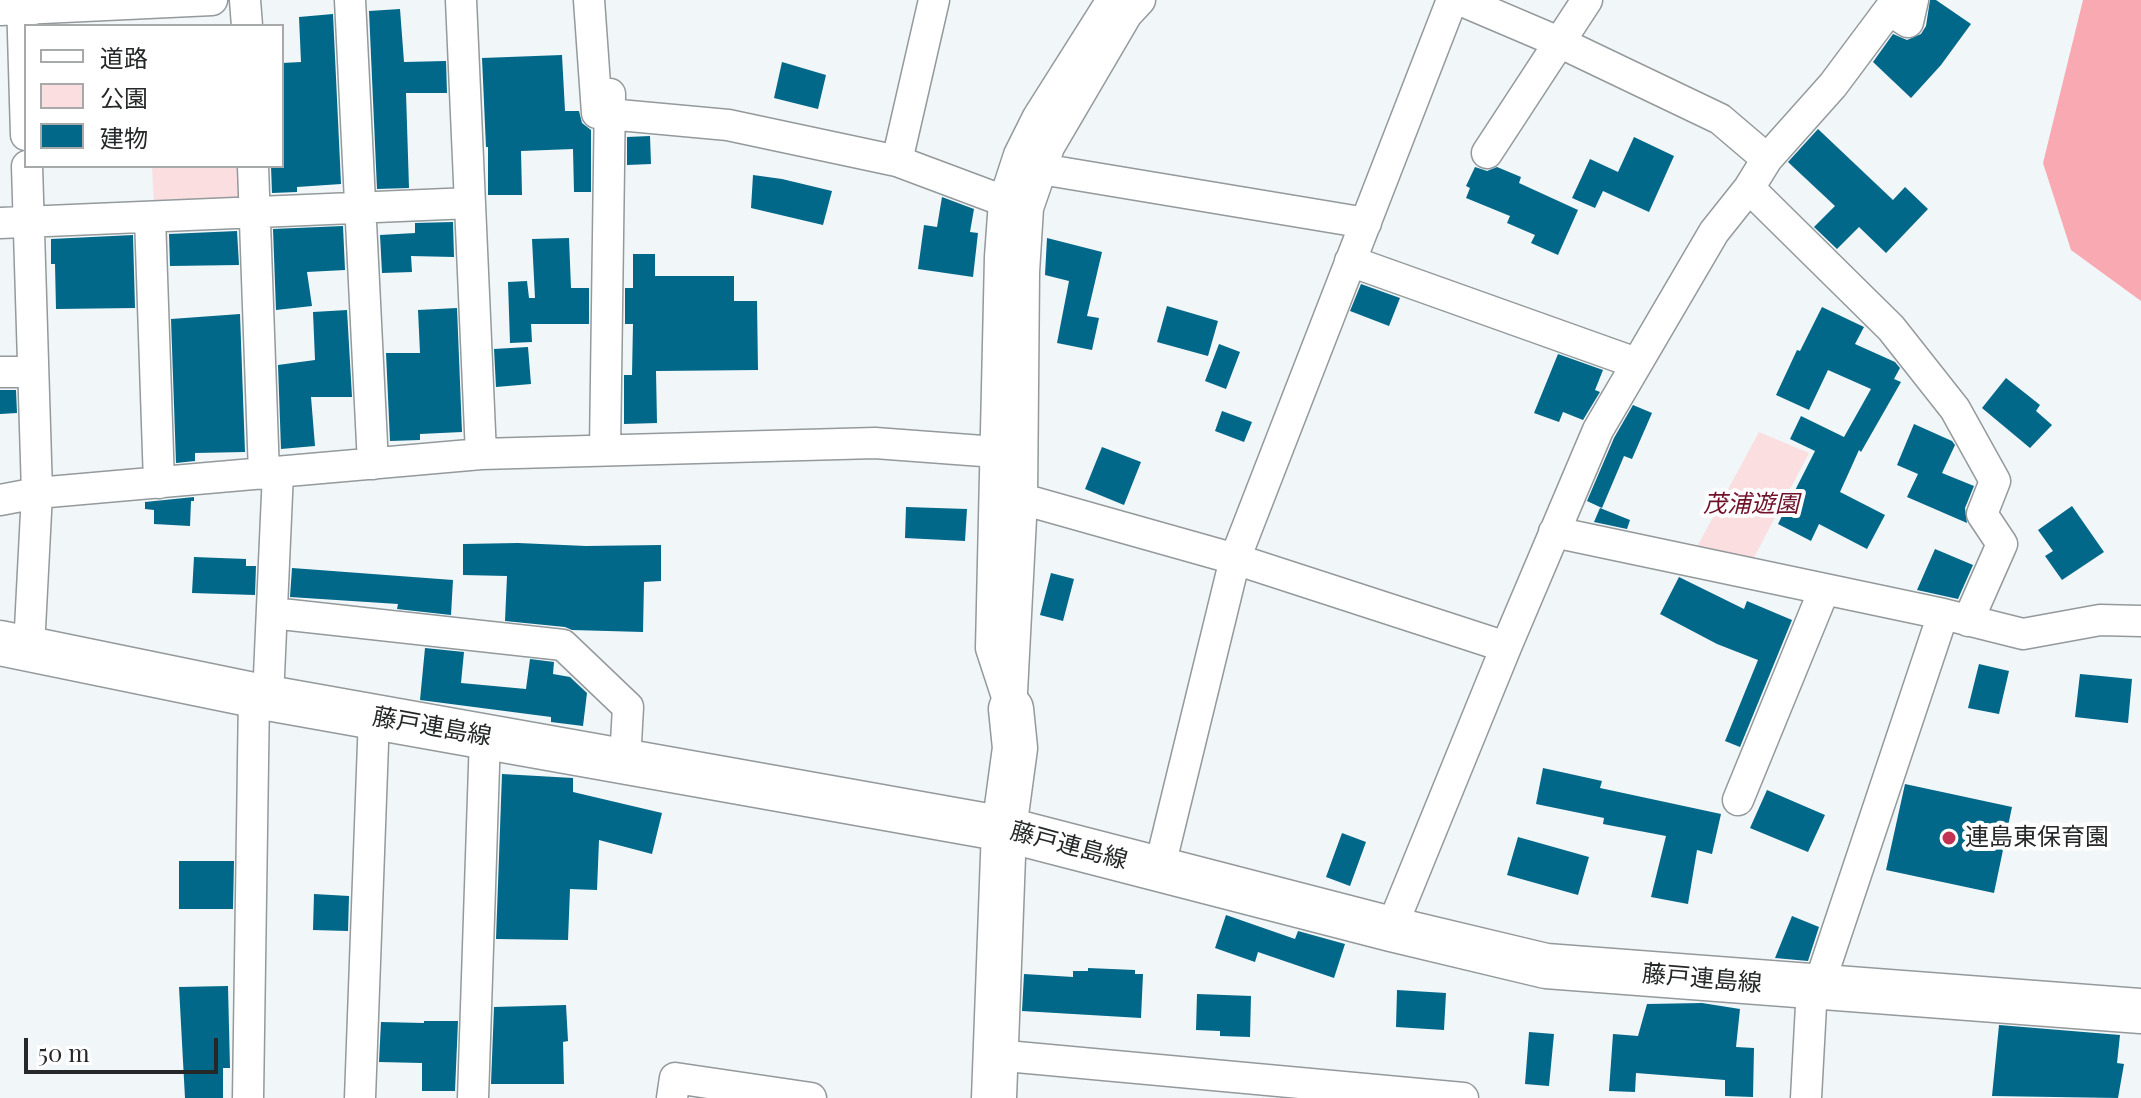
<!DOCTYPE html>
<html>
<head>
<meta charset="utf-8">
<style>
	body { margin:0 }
	#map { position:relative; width:2141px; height:1098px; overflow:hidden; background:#f1f6f9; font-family:"Playfair Display","Noto Sans JP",serif }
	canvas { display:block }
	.legend { position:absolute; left:24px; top:24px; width:260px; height:144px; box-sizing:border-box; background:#fff; border:2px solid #a8a9a9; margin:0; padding:10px 14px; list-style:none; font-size:24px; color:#252728 }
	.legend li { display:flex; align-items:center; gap:16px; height:40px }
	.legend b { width:40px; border:2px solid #a8a9a9 }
	.scale { position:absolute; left:24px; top:1038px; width:194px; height:36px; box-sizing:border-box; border:4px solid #252728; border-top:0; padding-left:10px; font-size:24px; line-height:28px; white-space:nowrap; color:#252728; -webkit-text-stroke:6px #fff; paint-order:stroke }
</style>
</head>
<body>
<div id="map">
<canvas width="2141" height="1098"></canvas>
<ul class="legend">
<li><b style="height:10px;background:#fff"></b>道路</li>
<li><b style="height:22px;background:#fadee0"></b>公園</li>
<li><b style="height:22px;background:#016889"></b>建物</li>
</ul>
<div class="scale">50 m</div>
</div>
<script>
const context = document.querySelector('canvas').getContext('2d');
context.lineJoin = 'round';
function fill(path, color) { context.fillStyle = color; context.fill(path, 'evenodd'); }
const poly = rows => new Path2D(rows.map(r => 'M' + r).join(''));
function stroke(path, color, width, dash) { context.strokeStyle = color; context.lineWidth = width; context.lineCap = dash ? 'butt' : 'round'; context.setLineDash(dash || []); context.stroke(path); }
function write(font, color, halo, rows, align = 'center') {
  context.font = font + ' "Playfair Display","Noto Sans JP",serif'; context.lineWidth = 8; context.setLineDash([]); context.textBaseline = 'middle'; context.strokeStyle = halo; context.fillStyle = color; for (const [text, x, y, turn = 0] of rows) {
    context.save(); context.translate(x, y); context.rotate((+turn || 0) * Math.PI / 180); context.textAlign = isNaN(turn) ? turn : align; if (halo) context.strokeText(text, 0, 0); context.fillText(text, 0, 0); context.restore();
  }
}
fill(poly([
	[152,166,244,166,245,189,239,201,154,204],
	[1759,432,1809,453,1749,567,1692,556]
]), '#fadee0');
fill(poly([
	[2083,0,2141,0,2141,301,2071,250,2043,163]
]), '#f9a9b1');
fill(poly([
	[1930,0,1936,0,1971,24,1941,65,1911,98,1873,62,1893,34,1907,40,1921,34,1926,26],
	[400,9,404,62,446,61,447,93,406,93,409,188,377,189,369,11],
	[333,14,341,184,297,187,297,192,272,193,271,166,282,166,282,63,301,62,299,17],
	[562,55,565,111,579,111,582,123,591,130,591,192,574,192,573,149,521,151,522,195,488,195,488,147,486,147,482,58],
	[782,62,826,75,818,109,774,98],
	[1818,129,1893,200,1905,187,1928,209,1886,253,1859,227,1837,249,1814,227,1835,206,1788,162],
	[650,136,651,164,627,165,627,137],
	[1634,137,1674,156,1649,212,1603,191,1595,208,1572,198,1590,159,1618,172],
	[1475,167,1487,171,1497,167,1521,177,1519,183,1578,210,1558,255,1531,243,1535,235,1507,223,1510,216,1466,198,1470,188,1466,186],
	[753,175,782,179,832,191,823,225,751,208],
	[942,197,974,209,970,232,978,233,973,277,918,269,924,225,937,227],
	[453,222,454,257,411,256,412,272,382,273,380,235,415,233,415,223],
	[343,226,345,270,307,272,312,306,276,310,273,229],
	[237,231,239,265,170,266,169,234],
	[133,235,135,308,56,309,55,264,51,264,51,239],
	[569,238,571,288,589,288,589,324,531,324,532,342,510,343,508,282,527,281,529,298,535,298,532,239],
	[1047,238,1102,252,1087,316,1099,318,1092,350,1057,343,1069,281,1045,275],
	[633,254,655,254,655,276,734,276,734,301,757,301,758,370,656,371,657,423,624,424,624,375,632,375,633,324,625,324,625,288,633,288],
	[1361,284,1400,298,1389,326,1350,311],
	[1167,306,1218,321,1208,356,1157,342],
	[1822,307,1864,327,1855,344,1895,362,1900,368,1894,379,1901,382,1861,452,1859,450,1840,492,1885,515,1867,549,1819,524,1811,541,1778,524,1815,451,1790,439,1801,416,1844,437,1871,389,1828,370,1809,410,1776,395,1797,350,1800,351],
	[457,308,462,432,420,434,420,440,390,441,386,353,420,353,418,310],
	[347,310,352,397,311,397,315,446,281,449,278,365,315,360,313,312],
	[240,314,245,452,195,453,195,461,176,463,171,319],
	[1219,344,1240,352,1226,389,1205,381],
	[528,347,531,384,496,387,494,349],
	[1558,354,1603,370,1595,390,1600,392,1583,420,1563,412,1559,422,1534,413],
	[2006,378,2040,405,2036,411,2052,425,2030,448,1982,408],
	[0,390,16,390,17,413,0,414],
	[1633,405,1652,413,1632,459,1624,456,1602,508,1587,501,1614,438],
	[1222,411,1252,422,1244,442,1215,431],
	[1914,424,1952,441,1955,445,1942,473,1974,486,1965,508,1967,523,1907,497,1918,474,1897,465],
	[1102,447,1141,462,1124,505,1085,489],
	[194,497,194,501,191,501,190,526,154,524,154,510,145,509,145,502],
	[2072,506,2104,552,2062,580,2045,556,2053,551,2038,530],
	[906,507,967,509,965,541,905,538],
	[1600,508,1630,520,1627,529,1594,522],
	[518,543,586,546,661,545,661,581,644,582,643,632,572,630,565,627,505,621,507,576,463,575,463,544],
	[1935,549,1973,565,1958,599,1917,590],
	[194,557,246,559,246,566,256,566,255,595,192,593],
	[292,568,453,580,451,615,397,609,398,604,290,597],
	[1051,573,1074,579,1063,621,1040,615],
	[1679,577,1744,609,1747,601,1792,620,1740,747,1725,741,1758,660,1717,644,1660,614],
	[425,648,464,652,461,683,526,689,530,659,554,662,553,674,570,677,587,693,583,726,551,722,551,717,420,700],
	[1979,664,2009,671,1999,714,1968,708],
	[2080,674,2132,679,2128,723,2075,717],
	[1543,768,1602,781,1600,788,1721,814,1712,854,1697,850,1688,904,1651,897,1666,836,1603,824,1604,818,1536,804],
	[502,774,573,778,573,792,662,813,652,854,599,840,597,890,570,889,568,940,496,939],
	[1905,784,2012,807,1994,893,1886,870],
	[1767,790,1825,815,1808,852,1750,828],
	[1342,833,1366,842,1350,886,1326,877],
	[1518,837,1589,857,1578,895,1507,875],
	[179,861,234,861,233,909,179,909],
	[314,894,349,896,348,931,313,930],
	[1226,915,1295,939,1298,931,1345,944,1334,978,1258,952,1255,962,1215,948],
	[1792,916,1819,927,1808,961,1775,958],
	[1088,968,1135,970,1135,974,1143,974,1141,1018,1022,1011,1024,974,1073,977,1073,971,1088,971],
	[228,986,230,1068,223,1068,223,1098,185,1098,179,987],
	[1397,990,1446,993,1444,1030,1396,1027],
	[1197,994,1251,996,1250,1037,1220,1036,1220,1031,1196,1030],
	[1702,1003,1740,1009,1736,1047,1754,1048,1753,1097,1725,1096,1725,1080,1636,1073,1635,1092,1609,1091,1613,1034,1638,1036,1647,1004],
	[566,1005,568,1041,563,1042,564,1084,491,1084,494,1007],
	[424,1021,458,1021,455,1091,422,1091,422,1063,379,1062,381,1022,424,1023],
	[1999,1025,2120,1035,2117,1063,2124,1064,2118,1098,1992,1096],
	[1529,1032,1554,1034,1549,1086,1525,1084]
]), '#016889');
const street = poly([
	[22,0,26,135],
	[245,0,247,26],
	[350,0,373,464],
	[461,0,481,454],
	[589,0,597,113,728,125,897,161,1004,201],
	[1460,0,1561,43,1720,119,1767,159],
	[0,10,212,0],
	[1487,153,1587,0],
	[897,161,934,0],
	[27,166,37,493,29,648],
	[253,166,264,474],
	[1041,169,1366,223],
	[1749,188,1891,328,1955,409,1995,481,1982,514,2002,544,1968,621],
	[150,217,159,483],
	[0,223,470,203],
	[1350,261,1636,363],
	[0,372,33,372],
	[605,450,610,94],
	[1022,499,1235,559,1506,647],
	[0,500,37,493,481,454,875,443,996,452],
	[1554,532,1943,614,2023,634,2100,620,2141,621],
	[272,613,563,645,628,707,625,761],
	[1012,692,1022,499,1024,272,1028,208,1049,147,1127,14,1140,0],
	[268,698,278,472],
	[1011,709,991,648,1000,257,1004,201,1019,155,1038,117,1112,0],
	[1738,800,1824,590],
	[1159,870,1235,559,1452,0],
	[1391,929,1506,647,1598,430,1714,232,1749,188,1767,159,1833,85,1889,10,1908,22,1913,0],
	[1818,988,1943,614],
	[995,1055,1463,1098],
	[248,1098,254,695],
	[360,1098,374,716],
	[473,1098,485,736],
	[672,1098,675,1078,811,1098],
	[1806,1098,1812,987]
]);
const secondary = poly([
	[0,643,268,698,1004,829,1391,929,1546,966,2141,1011],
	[994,1098,1004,829,1015,748,1011,709]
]);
stroke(street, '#94999b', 33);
stroke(secondary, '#94999b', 47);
stroke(street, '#fff', 30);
stroke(secondary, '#fff', 44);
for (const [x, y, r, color] of [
	[1949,838,8,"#c23252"]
]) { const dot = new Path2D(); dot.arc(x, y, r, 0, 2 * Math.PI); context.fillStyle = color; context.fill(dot); stroke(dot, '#fff', 3); }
write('italic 24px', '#6e1129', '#fff', [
	["茂浦遊園",1751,505]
]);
write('24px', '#252728', '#fff', [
	["藤戸連島線",432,727,10],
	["藤戸連島線",1069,846,15],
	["藤戸連島線",1702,979,5]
]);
write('24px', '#252728', '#fff', [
	["連島東保育園",1965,838]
], 'left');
</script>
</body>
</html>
